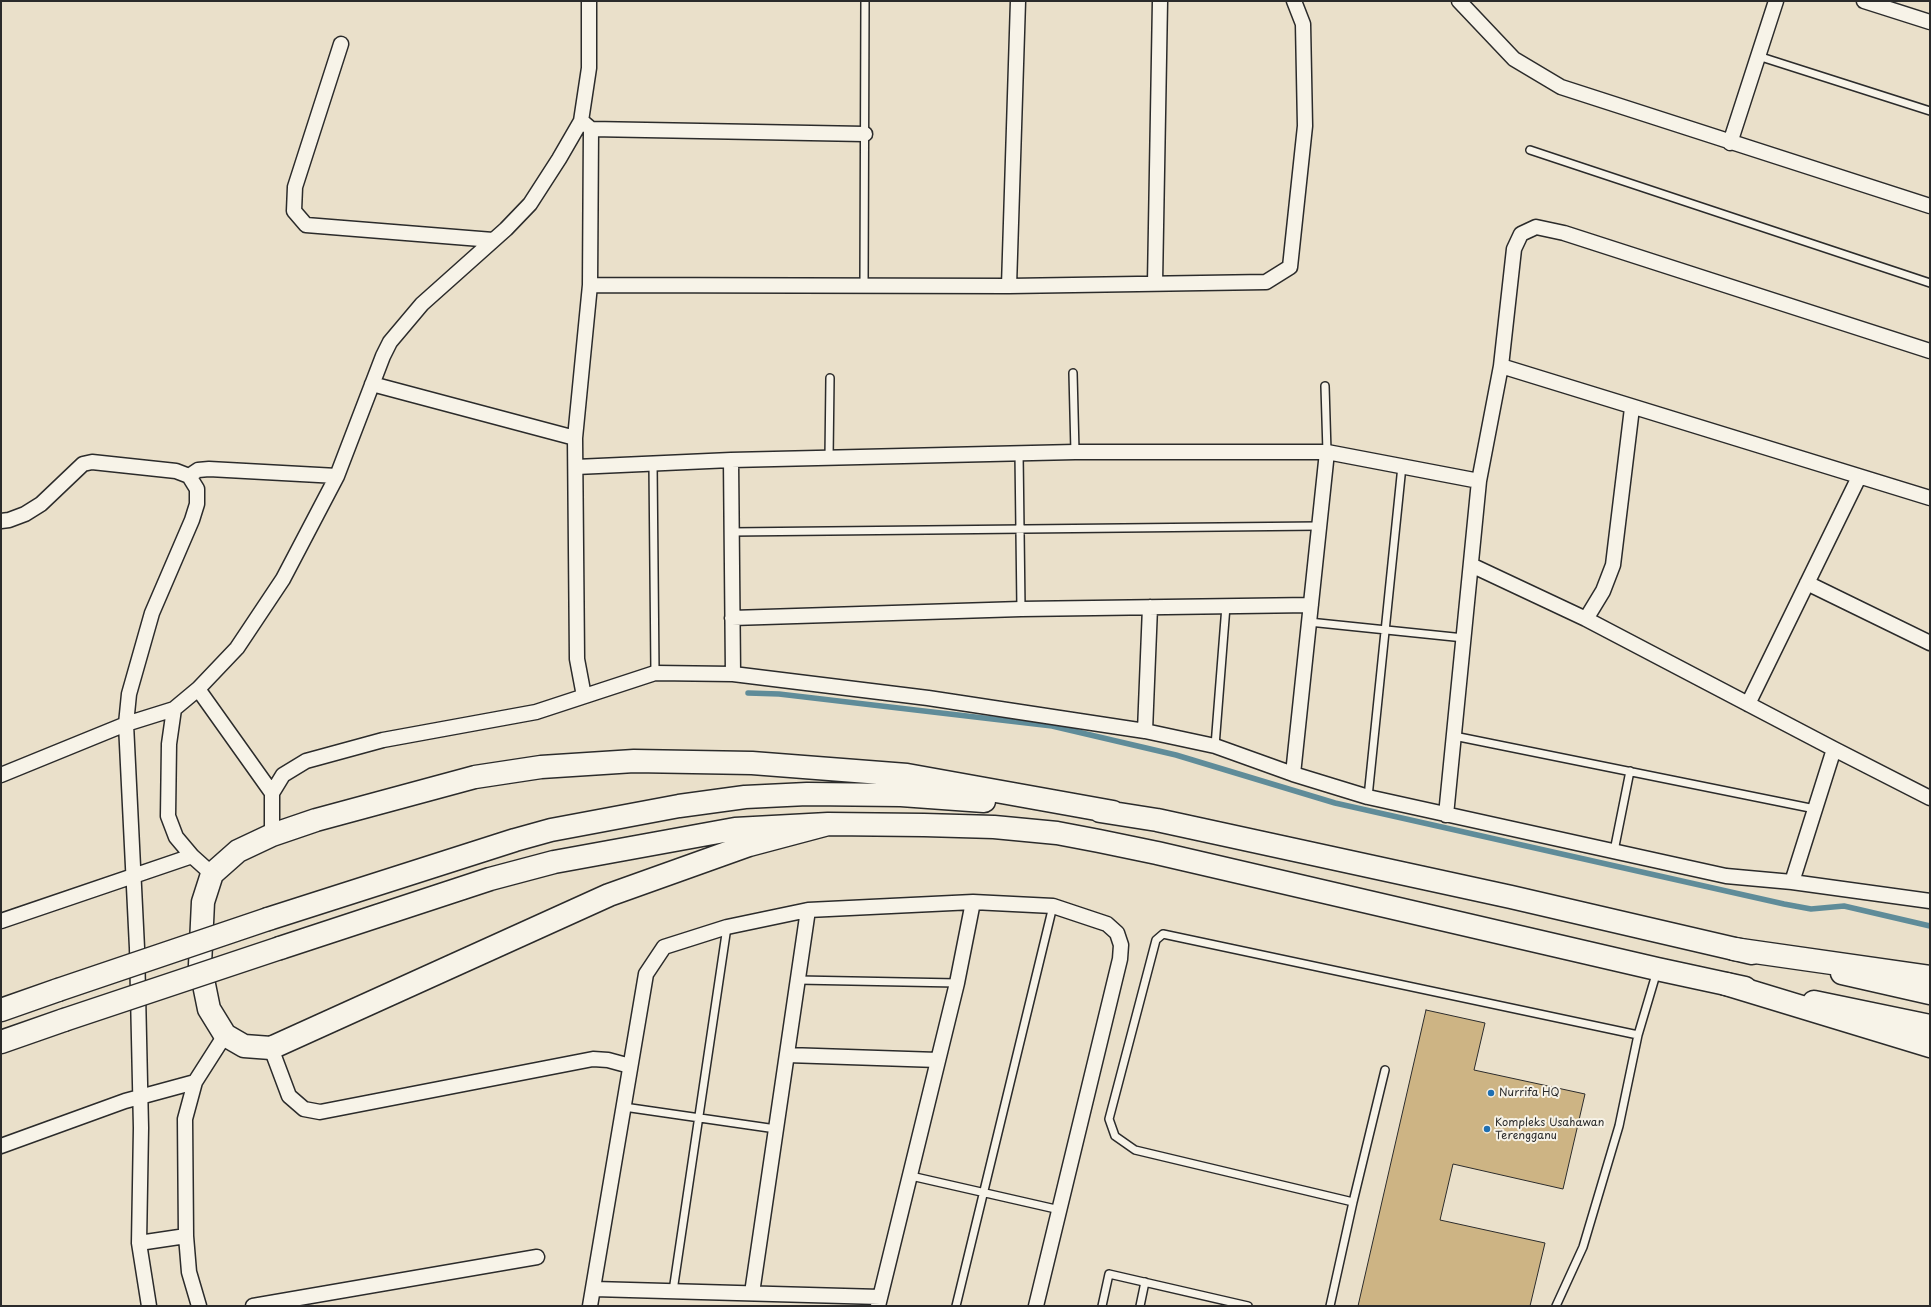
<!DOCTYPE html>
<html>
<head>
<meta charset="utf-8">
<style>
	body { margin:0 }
	#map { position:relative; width:1931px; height:1307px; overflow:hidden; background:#eae0ca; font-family:"Playpen Sans",sans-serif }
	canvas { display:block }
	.frame { position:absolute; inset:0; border:2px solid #2b2b2b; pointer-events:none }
</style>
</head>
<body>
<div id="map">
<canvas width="1931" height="1307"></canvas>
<div class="frame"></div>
</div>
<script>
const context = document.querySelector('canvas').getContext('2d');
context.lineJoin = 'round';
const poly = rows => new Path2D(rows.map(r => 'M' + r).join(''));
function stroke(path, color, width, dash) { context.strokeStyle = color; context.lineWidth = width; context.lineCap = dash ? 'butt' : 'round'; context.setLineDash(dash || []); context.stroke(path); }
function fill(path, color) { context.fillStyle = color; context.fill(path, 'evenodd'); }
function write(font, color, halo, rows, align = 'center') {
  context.font = font + ' "Playpen Sans",sans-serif'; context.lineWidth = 4; context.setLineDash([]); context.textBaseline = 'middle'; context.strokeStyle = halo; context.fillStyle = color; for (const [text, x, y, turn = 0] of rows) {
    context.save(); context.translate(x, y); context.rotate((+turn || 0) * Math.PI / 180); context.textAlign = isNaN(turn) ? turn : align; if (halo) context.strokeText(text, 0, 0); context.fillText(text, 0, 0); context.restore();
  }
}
stroke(poly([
	[748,693,779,694,1052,726,1176,755,1335,803,1784,904,1811,909,1844,906,1930,926]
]), '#5f8c99', 5.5);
const building = poly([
	[1426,1010,1485,1023,1474,1070,1585,1094,1563,1189,1453,1164,1440,1220,1545,1243,1530,1306,1358,1306,1426,1010]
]);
fill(building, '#cdb484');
stroke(building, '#2b2b2b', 1);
const lane = poly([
	[1758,56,1930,111],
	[1530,150,1930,283],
	[864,285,865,1],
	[1073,373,1075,452],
	[1325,386,1327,452],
	[1019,453,1021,609],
	[829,458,830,378],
	[653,464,655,673],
	[731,532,1319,526],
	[1309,622,1464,638],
	[1454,736,1815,809],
	[1215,746,1226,606],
	[1368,797,1402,466],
	[1614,851,1630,771],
	[798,980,957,983],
	[624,1107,776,1129],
	[911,1176,1060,1210],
	[1353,1202,1385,1070],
	[673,1291,727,927],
	[956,1306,1053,906],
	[1102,1306,1109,1274,1248,1306],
	[1140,1306,1145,1282],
	[1330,1306,1353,1202,1135,1150,1115,1136,1109,1119,1156,940,1163,934,1638,1035],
	[1556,1306,1583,1247,1619,1126,1638,1035,1657,971]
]);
const street = poly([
	[1459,1,1514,59,1561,87,1930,206],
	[1864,1,1930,22],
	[341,44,295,187,294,211,306,225,493,240],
	[584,123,591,129,865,134],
	[1730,143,1776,1],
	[1155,283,1160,1],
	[590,285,1009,286,1266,282,1290,267,1305,126,1303,24,1294,1],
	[1009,286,1018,1],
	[1501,366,1930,498],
	[372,384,575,438],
	[731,460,733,674],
	[576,467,731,460,1075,452,1327,452,1479,481],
	[189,476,198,470,209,469,337,476],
	[1,521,9,520,25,514,41,504,83,464,92,462,176,471,189,476,197,489,197,504,192,520,152,613,129,694,126,724,174,709,198,689,237,648,283,579,337,476,383,356,390,342,422,304,506,229,530,204,559,159,581,121,589,68,589,1],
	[1471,565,1586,619,1834,749,1930,798],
	[1807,583,1930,643],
	[732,618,1021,609,1311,605],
	[1586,619,1603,591,1613,565,1632,408],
	[198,689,272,793],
	[584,696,577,659,575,438,590,285,591,129],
	[1748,704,1859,477],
	[174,709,169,744,168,816,176,837,192,856,212,874],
	[1145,731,1150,607],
	[1293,774,1327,452],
	[1,775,126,724,137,948,141,1128,139,1243,149,1306],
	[1446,815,1479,481,1501,366,1514,249,1521,234,1536,227,1564,233,1930,351],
	[272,835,272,793,283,775,306,761,383,740,536,712,655,673,733,674,928,698,1145,731,1215,746,1293,774,1368,797,1726,876,1792,882,1930,901],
	[1792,882,1834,749],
	[1,921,192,856],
	[271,1048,289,1096,304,1109,320,1112,593,1059,608,1060,630,1066],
	[787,1055,938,1060],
	[1,1146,125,1101,195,1082],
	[139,1243,186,1236],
	[594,1289,880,1297],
	[752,1293,808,910],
	[199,1306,189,1272,186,1236,185,1119,195,1082,225,1035],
	[253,1306,537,1257],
	[590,1306,646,974,664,947,727,927,808,910,973,902,1053,906,1107,924,1117,933,1121,945,1120,959,1036,1306],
	[878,1306,957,983,973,902]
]);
const primary = poly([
	[1100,811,1157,820,1511,897,1752,953],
	[828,824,749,845,609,895,271,1048,244,1046,225,1035,209,1009,200,965,203,902,212,874,238,851,272,835,316,820,475,777,541,767,634,761,752,763,907,775,1113,812],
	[268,919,515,840,551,830,679,806,745,797,807,794,901,795,984,801],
	[280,948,490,879,554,862,735,829,828,824,924,825,994,827,1057,833,1099,841,1157,853,1657,969,1745,988],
	[1842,973,1930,993],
	[1814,1002,1930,1026],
	[1,1010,58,990],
	[1,1042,64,1020]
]);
const highway = poly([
	[1734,949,1930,977],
	[1726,984,1930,1046]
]);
stroke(lane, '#2b2b2b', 10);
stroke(street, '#2b2b2b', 17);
stroke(primary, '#2b2b2b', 25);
stroke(highway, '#2b2b2b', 25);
stroke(lane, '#f7f3e8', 7);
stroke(street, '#f7f3e8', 14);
stroke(primary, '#f7f3e8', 22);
stroke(highway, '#f7f3e8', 22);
const primaryBridge = poly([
	[58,990,268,919],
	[64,1020,280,948]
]);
stroke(primaryBridge, '#2b2b2b', 25, []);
stroke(primaryBridge, '#f7f3e8', 22);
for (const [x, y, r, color] of [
	[1491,1093,4,"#1f6fb2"],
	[1487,1129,4,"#1f6fb2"]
]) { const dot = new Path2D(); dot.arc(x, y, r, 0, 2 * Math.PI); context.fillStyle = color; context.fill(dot); stroke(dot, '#f7f3e8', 1.5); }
write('11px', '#2b2b2b', '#f7f3e8', [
	["Nurrifa HQ",1499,1093],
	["Kompleks Usahawan",1495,1123],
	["Terengganu",1495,1136]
], 'left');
</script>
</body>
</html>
